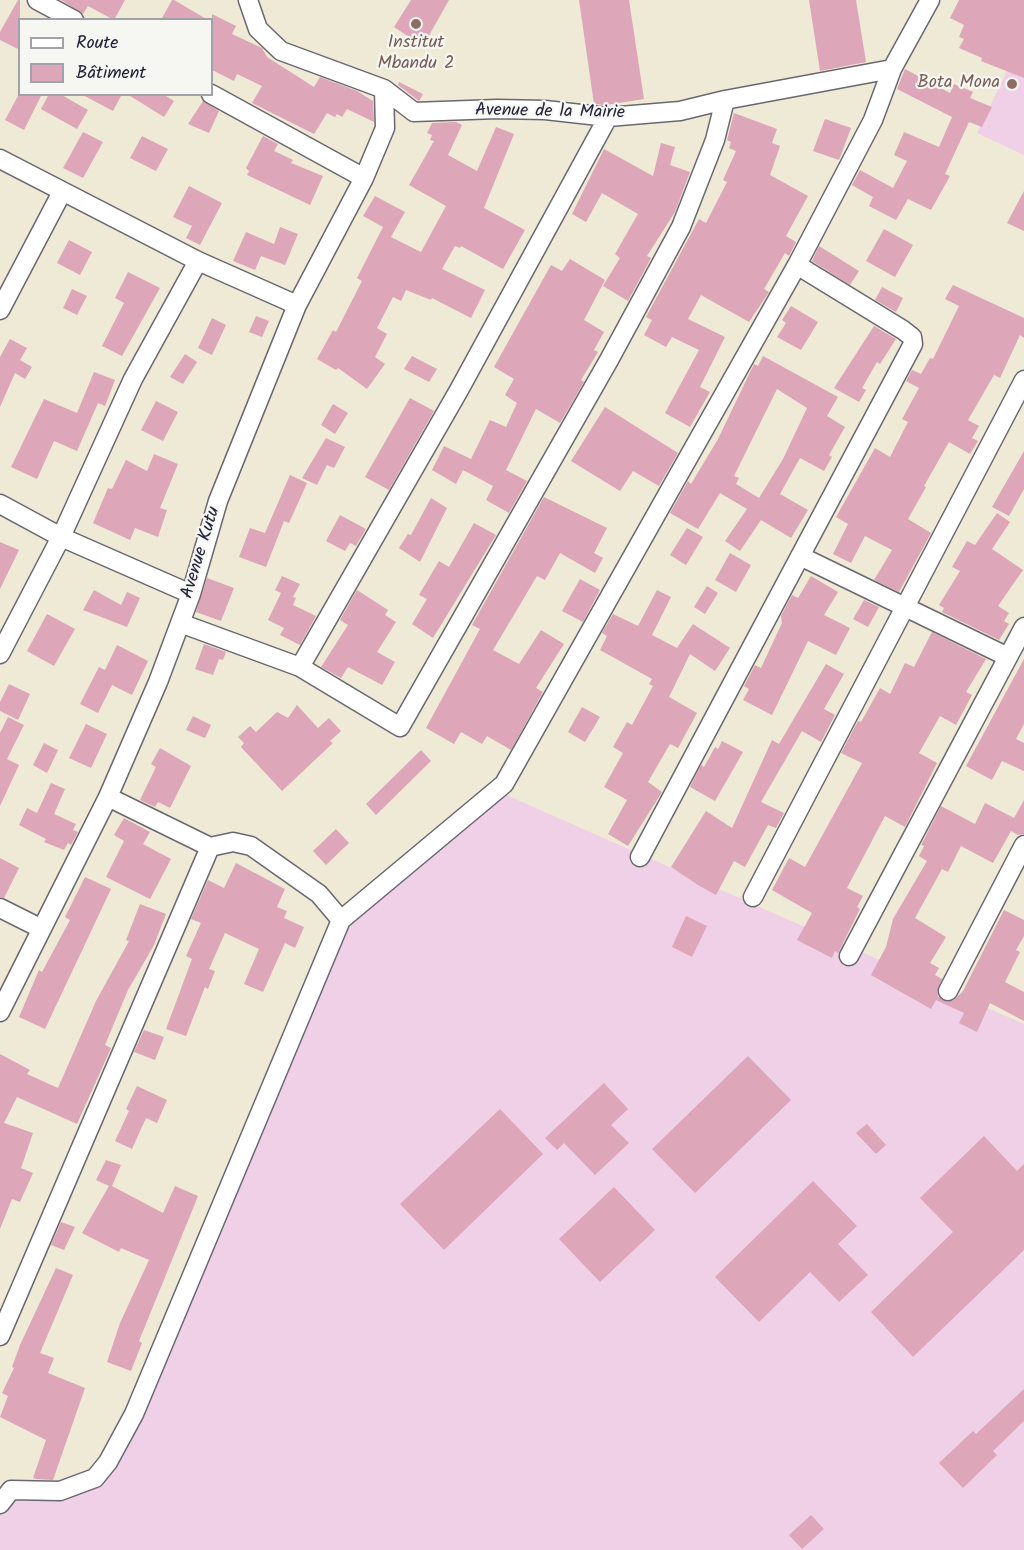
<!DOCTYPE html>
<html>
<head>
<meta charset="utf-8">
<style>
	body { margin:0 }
	#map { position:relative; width:1024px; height:1550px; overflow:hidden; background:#eeead5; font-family:Kalam,sans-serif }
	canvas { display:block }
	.legend { position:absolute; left:18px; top:18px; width:195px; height:78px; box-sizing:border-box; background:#f6f6f2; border:2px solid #a1a1a9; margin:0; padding:8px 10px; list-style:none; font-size:18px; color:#22223b }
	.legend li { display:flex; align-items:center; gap:12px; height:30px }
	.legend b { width:30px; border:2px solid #a1a1a9 }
</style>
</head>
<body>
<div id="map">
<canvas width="1024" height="1550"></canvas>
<ul class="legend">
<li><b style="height:8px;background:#fff"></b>Route</li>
<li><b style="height:16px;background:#dda6b9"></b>Bâtiment</li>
</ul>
</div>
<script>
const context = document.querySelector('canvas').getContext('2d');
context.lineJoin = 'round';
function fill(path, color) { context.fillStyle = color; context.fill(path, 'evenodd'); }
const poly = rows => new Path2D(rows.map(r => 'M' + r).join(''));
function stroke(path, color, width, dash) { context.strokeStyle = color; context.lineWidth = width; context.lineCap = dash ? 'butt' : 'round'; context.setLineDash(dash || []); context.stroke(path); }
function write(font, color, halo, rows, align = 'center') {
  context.font = font + ' Kalam,sans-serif'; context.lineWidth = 4.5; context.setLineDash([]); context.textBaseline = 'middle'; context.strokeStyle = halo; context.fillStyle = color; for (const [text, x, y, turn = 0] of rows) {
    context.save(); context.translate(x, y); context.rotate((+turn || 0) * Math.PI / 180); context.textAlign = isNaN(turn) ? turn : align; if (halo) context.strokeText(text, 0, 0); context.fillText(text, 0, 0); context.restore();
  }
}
fill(poly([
	[1024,36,1024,155,977,133],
	[495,790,1024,1024,1024,1550,0,1550,0,1509,12,1490,46,1484,106,1464,348,920]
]), '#efd0e6');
fill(poly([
	[18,0,20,0,20,50,0,40,0,32],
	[61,0,125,0,114,20,88,6,83,14],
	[172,0,174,0,208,20,161,20],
	[411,0,449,0,423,46,394,27],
	[579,0,629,0,644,99,606,105,594,104],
	[809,0,856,0,866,62,820,71],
	[959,0,1024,0,1024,78,981,61,982,58,959,48,964,39,959,37,964,25,950,18],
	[212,14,236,26,232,34,262,48,267,57,314,87,320,77,357,91,373,101,374,122,347,109,342,117,337,114,335,117,327,113,314,134,252,103,262,86,237,74,234,81,212,70],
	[905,69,950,93,954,84,973,92,970,98,992,107,982,127,969,122,945,174,950,176,931,210,908,199,896,220,869,206,873,197,852,185,860,170,893,188,907,161,894,155,904,132,939,147,952,117,897,89],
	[399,82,423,94,419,101,398,85],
	[19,94,42,94,24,130,5,120],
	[49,94,60,94,88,110,77,129,41,109],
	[81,94,122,94,113,111],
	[127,94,163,94,174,101,164,117],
	[203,101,219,111,209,133,188,124],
	[734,113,777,129,772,143,780,146,770,175,808,196,786,236,796,242,789,256,785,253,764,289,769,292,749,322,701,295,688,319,725,337,700,387,710,392,690,427,665,413,699,350,672,337,666,347,644,335,652,320,646,317,699,219,706,223,727,182,723,180,736,151,729,148,731,142,727,140],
	[825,119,851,128,839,160,813,151],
	[456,122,462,125,448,155,477,171,496,127,514,134,484,208,525,230,503,269,461,246,460,248,455,246,442,269,485,290,471,318,432,298,431,300,406,290,401,301,393,297,377,328,387,334,375,357,385,364,367,389,338,368,336,370,317,359,333,330,336,332,362,281,357,278,383,227,363,216,375,196,405,212,391,237,421,252,446,206,409,185,434,141,430,140,432,135,427,133,432,123],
	[83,132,103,142,83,178,63,168],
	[142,136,168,149,156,171,130,158],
	[263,136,278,144,274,151,293,160,291,163,323,176,310,205,247,175,249,171,246,168],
	[661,143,675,147,670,165,690,172,675,212,647,256,651,258,628,301,603,286,620,258,615,254,638,214,602,193,586,222,572,214,604,149,653,176],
	[189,186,222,203,200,245,186,238,192,226,173,217],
	[1024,191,1024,231,1007,223],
	[280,227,298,234,285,265,261,256,255,270,233,261,246,232,274,244],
	[884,229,913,245,895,277,866,261],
	[69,240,92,252,80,275,57,263],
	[819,246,859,271,850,285,812,261],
	[570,259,605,280,584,320,604,332,594,350,598,352,581,380,584,382,560,423,536,409,506,470,527,481,509,513,486,500,493,486,463,470,456,484,432,470,444,446,471,459,490,420,506,427,517,403,505,395,514,379,494,367,551,265,562,271],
	[128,272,160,288,122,356,102,346,124,303,115,298],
	[953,285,1024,318,1024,338,1020,335,1000,378,994,375,968,420,979,426,972,438,978,441,970,454,949,442,924,486,926,487,908,519,931,533,899,592,874,580,892,550,865,536,851,563,833,554,848,524,836,517,875,448,890,457,908,422,902,419,919,388,906,381,912,370,921,374,930,358,933,359,959,306,945,299],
	[882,287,903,298,896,312,875,300],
	[72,289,87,296,77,315,63,308],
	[791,306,818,322,801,350,777,337,786,323,782,320],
	[256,316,269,321,262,337,249,332],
	[212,318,226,325,212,355,198,348],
	[874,326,896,339,880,364,877,362,862,388,866,390,859,402,834,388],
	[10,339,27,348,20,360,32,367,25,379,15,373,0,407,0,357],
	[185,354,197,362,183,384,170,377],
	[412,356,437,369,429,382,404,369],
	[763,356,838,397,827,416,845,427,829,455,832,457,824,471,800,458,780,494,808,510,791,538,761,520,740,551,725,541,747,509,720,493,698,529,670,513,688,481,691,484,718,439,754,364,758,366],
	[777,389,807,408,783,459,759,498,736,484,739,478,734,476],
	[94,372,115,380,105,406,98,403,77,451,54,441,37,479,11,467,44,399,77,413],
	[410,398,434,411,389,490,365,477],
	[156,401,178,412,163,441,141,430],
	[333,404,348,413,335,434,321,425],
	[605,407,678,453,659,486,633,471,620,491,571,461],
	[326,438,345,447,334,468,327,465,317,485,302,478],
	[1024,451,1024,489,1009,516,992,507],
	[154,454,178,464,160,508,167,510,158,537,135,528,130,540,93,523,108,488,112,489,126,460,147,471],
	[290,475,307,483,289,523,284,521,266,567,239,557,250,528,265,533],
	[544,497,607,528,594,553,603,558,595,573,560,553,545,580,537,576,493,650,519,664,541,630,564,644,536,688,543,692,511,750,487,736,482,744,461,732,454,744,426,728,480,629,472,625],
	[431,498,447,508,420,562,399,548,408,534,411,535],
	[997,513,1010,522,992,549,1023,570,998,606,1009,613,1004,621,1009,624,999,640,942,612,944,608,939,605,960,571,952,567,967,541,975,545],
	[340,515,366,529,356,546,350,543,345,551,326,541],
	[474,523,496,535,433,638,412,624,427,599,419,595,439,561,449,567],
	[687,528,703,537,686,565,670,555],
	[0,542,19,550,0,589],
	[730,553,751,565,736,592,715,580],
	[282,576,300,584,293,597,296,598,293,605,316,616,300,645,280,635,284,628,268,620,281,593,275,590],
	[811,576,838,592,824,615,850,628,836,655,808,641,772,715,743,700,749,689,744,686,755,665,761,668,782,623,781,616,792,595,798,598],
	[207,578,234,588,221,621,196,612],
	[580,579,600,590,583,622,562,611],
	[707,586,718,593,705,614,694,607],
	[94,590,121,605,127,592,140,598,127,627,83,610],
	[357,590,388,610,385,615,396,622,377,652,395,662,382,685,348,667,341,678,321,667,348,625,340,620],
	[657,590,671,597,652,635,677,648,693,624,730,648,715,671,690,654,669,697,697,713,678,748,670,744,648,782,662,792,628,846,608,834,627,800,604,787,623,753,613,747,627,722,632,725,653,686,649,684,652,679,600,650,607,636,602,633,613,614,638,626],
	[864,600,879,607,868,627,853,619],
	[47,614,75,629,54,666,27,651],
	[932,632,986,659,966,692,972,695,956,725,940,716,919,753,937,763,905,827,885,816,847,888,863,896,857,907,860,909,838,953,835,951,832,958,797,940,812,913,772,890,789,858,805,867,862,763,841,753,858,721,861,722,880,688,890,694,905,663,914,667],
	[204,644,226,652,223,660,219,659,213,675,195,669],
	[117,645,148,661,132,695,112,685,98,713,80,704,99,667,105,670],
	[1024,659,1024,724,1016,739,1024,743,1024,771,1002,761,992,780,966,766],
	[826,664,844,674,824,709,835,715,821,742,802,731,761,802,784,813,776,828,768,825,745,867,734,861,716,895,698,885,671,867,706,811,732,828,772,740,779,744],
	[9,684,30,694,18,720,0,711,0,702],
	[297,705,318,728,329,718,341,731,330,741,333,743,282,791,241,747,244,743,238,737,250,726,256,732,277,712,288,718],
	[582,707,600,717,585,742,568,732],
	[193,716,211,725,205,738,186,730],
	[8,717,24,725,7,759,19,765,0,806,0,733],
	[86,724,107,734,91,768,69,758],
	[722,741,743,752,715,801,690,787,701,765,704,767,715,747,718,749],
	[44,743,58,750,47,773,33,765],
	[160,748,191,766,170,808,158,802,155,807,140,800,156,767,151,764],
	[421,750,431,761,376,815,366,804],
	[51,783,65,789,54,814,76,824,73,830,78,832,71,845,68,843,64,850,44,842,46,839,19,825,27,808,37,813],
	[1024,800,1024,834,1018,835,1011,831,993,863,961,846,948,872,942,869,915,918,946,937,930,963,939,968,935,975,942,979,937,991,938,997,948,1002,954,1000,963,991,1004,910,1024,920,1024,936,1016,950,1020,952,1005,982,1024,992,1024,1021,990,1003,977,1032,959,1023,964,1013,936,1000,931,1009,871,975,886,947,893,919,927,861,919,856,924,846,921,845,941,806,975,824,985,803,1014,818],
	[124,818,150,832,143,844,171,859,150,899,106,877,124,841,114,835],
	[336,829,349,843,326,865,313,851],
	[0,858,19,868,4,898,0,897],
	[236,863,285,889,277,907,287,911,284,918,304,927,295,948,285,943,263,992,244,984,259,949,225,933,209,969,215,971,208,989,205,987,186,1036,166,1029,192,959,186,956,201,923,191,919,208,880,224,888],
	[85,877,111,889,45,1029,19,1017,39,970,42,972,70,920,65,917],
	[140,904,166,914,154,945,128,990,105,1045,111,1048,77,1124,17,1097,4,1123,33,1133,21,1168,33,1173,20,1202,12,1199,0,1229,0,1054,30,1070,27,1074,58,1088,96,1001,129,941,126,940],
	[686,916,707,926,692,957,672,947],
	[144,1030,164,1037,155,1060,134,1052],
	[748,1056,791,1100,695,1193,652,1149],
	[604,1083,628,1109,611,1125,629,1143,595,1175,564,1143,557,1150,545,1138],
	[137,1086,167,1100,157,1123,146,1118,132,1149,115,1141,129,1111,126,1109],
	[500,1109,543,1154,444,1250,400,1204],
	[867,1124,886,1145,876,1154,856,1133],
	[984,1136,1017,1171,1024,1164,1024,1250,913,1357,871,1312,953,1232,920,1198],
	[106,1160,121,1165,112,1186,163,1213,175,1186,198,1196,139,1341,142,1343,131,1371,107,1362,120,1323,149,1260,121,1248,119,1252,82,1233,109,1186,96,1180],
	[813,1181,857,1226,838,1244,868,1275,839,1302,810,1272,759,1322,715,1277],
	[614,1187,655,1230,600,1282,559,1239],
	[61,1222,75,1227,64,1250,51,1245],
	[56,1268,73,1275,40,1353,54,1358,48,1373,85,1388,53,1480,36,1479,33,1478,46,1440,0,1417,8,1396,2,1393,14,1368,12,1367,20,1345],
	[1024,1389,1024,1421,993,1451,997,1455,963,1488,939,1463,973,1431,976,1434],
	[811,1515,824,1529,802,1549,789,1535]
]), '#dda6b9');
const street = poly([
	[37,0,74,20],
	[248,0,258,29,281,51,384,89,414,112,497,109,545,110,608,117,680,111,725,100,892,69],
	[211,94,364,178],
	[0,159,198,261,297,305],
	[0,310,62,192],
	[0,504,61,537,191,594],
	[800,556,1008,657],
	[180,623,300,667,400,727,609,360,681,227,715,140,725,100],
	[0,654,61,537,133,379,198,261],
	[300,667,459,390,608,117],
	[108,797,210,847,233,842,251,846,319,894,341,920],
	[640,857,913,344,912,337,903,330,797,265],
	[753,897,1024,380],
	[0,908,40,928],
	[849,956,1024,627],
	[948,991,1024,845],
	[0,1012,108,797,158,682,191,594,218,501,297,305,364,178,385,128,384,89],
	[0,1336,210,847],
	[0,1504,11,1490,60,1491,95,1478,108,1462,134,1414,341,920,504,784,797,265,873,120,892,69,930,0]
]);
stroke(street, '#696871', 21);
stroke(street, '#fff', 18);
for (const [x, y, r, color] of [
	[416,24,6,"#8d6e63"],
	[1012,84,6,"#8d6e63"]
]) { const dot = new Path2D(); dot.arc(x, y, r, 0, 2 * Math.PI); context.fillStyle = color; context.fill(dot); stroke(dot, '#f6f6f2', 2); }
write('18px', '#785e54', '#f6f6f2', [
	["Institut",416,44],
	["Mbandu 2",416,65],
	["Bota Mona",1000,84,"right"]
]);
write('18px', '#22223b', '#f6f6f2', [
	["Avenue de la Mairie",550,113,1],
	["Avenue Kutu",202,553,-73]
]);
</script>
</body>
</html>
